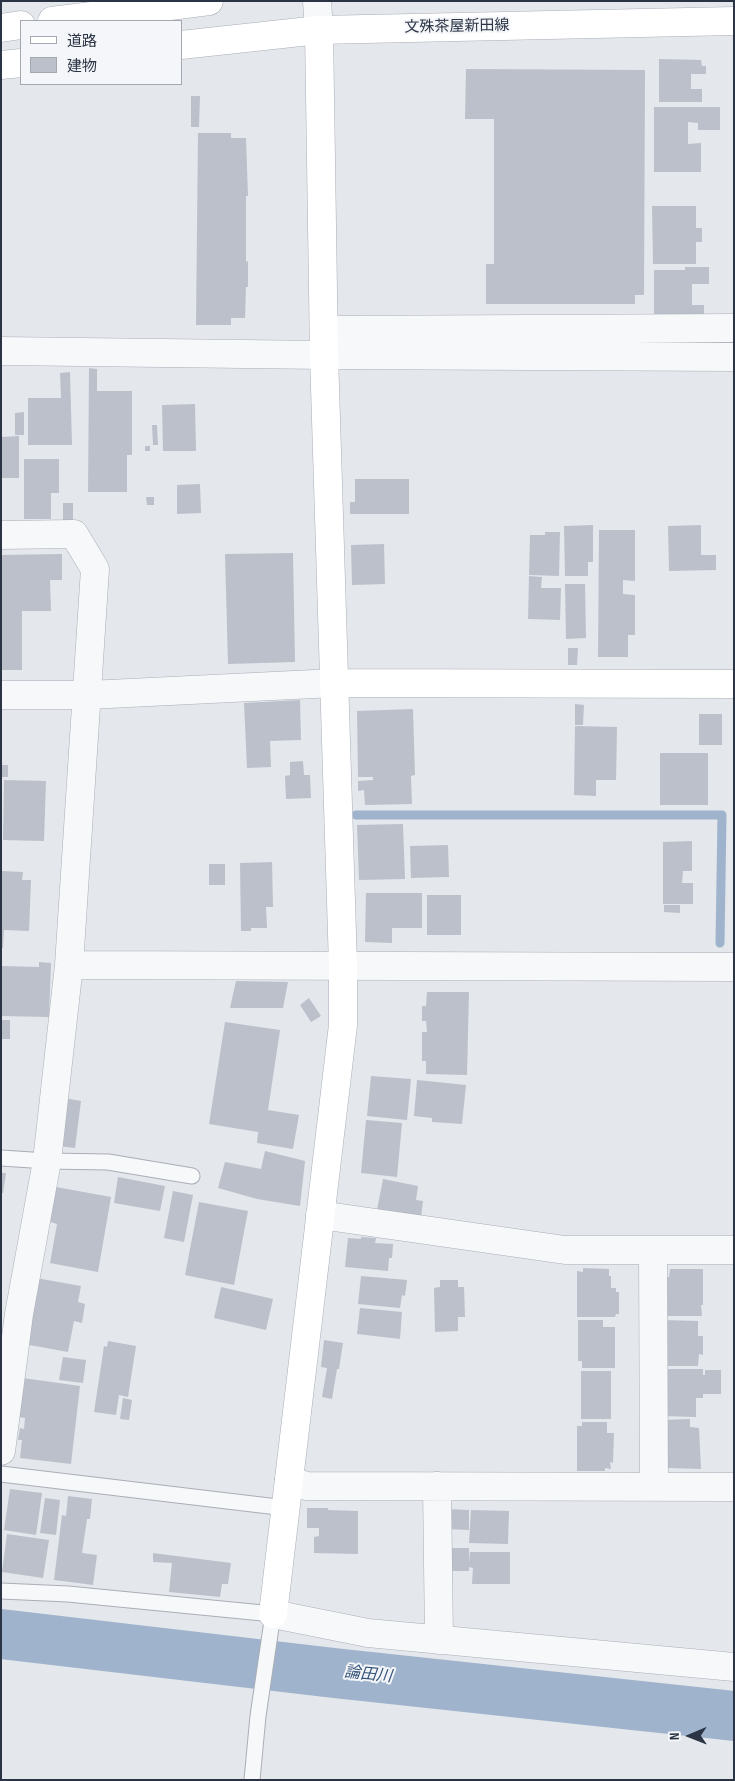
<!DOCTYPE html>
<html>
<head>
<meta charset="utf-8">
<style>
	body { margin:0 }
	#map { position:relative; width:735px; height:1781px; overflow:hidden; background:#e4e7ec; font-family:"Sofia Sans Condensed","Noto Sans JP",sans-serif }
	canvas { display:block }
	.frame { position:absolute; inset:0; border:2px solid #2b3445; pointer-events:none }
	.legend { position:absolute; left:20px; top:20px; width:162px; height:65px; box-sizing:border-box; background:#f4f6f9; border:1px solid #a4a8b1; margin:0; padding:6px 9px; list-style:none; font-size:15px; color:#2b3445 }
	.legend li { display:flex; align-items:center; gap:10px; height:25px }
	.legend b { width:25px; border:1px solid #a4a8b1 }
	.north { position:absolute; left:665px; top:1711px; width:50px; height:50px; -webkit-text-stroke:4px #f4f6f9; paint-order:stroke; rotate:269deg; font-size:14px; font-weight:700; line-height:20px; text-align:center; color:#2b3445 }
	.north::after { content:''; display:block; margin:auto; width:18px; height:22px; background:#2b3445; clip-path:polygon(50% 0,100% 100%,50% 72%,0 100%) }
</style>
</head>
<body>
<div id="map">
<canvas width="735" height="1781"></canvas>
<div class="frame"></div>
<ul class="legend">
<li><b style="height:6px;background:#fff"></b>道路</li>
<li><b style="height:14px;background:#bbc0ca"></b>建物</li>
</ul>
<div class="north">N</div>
</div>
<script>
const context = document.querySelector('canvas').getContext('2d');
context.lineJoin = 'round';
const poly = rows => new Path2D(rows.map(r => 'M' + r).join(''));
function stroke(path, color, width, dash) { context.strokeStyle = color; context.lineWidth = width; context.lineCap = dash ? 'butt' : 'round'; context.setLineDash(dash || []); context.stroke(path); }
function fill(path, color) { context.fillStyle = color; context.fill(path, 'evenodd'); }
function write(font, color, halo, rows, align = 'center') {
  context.font = font + ' "Sofia Sans Condensed","Noto Sans JP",sans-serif'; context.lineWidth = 4; context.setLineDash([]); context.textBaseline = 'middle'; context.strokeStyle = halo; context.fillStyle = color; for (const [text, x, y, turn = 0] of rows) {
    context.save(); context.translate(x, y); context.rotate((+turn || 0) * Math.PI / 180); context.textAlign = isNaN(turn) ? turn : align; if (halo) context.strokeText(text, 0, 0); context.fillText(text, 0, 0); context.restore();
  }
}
stroke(poly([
	[356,815,722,815,720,943]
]), '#9fb4cc', 9);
stroke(poly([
	[1,1634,334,1673,734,1716]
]), '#9fb4cc', 50);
fill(poly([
	[659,59,701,60,702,66,706,66,706,74,691,74,691,89,702,89,702,102,659,102],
	[466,69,645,70,644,295,635,295,635,304,486,304,486,264,494,264,494,119,465,119],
	[191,96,200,96,199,127,191,127],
	[654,107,720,107,720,130,698,130,698,123,688,122,688,144,701,143,701,172,654,172],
	[198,133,231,133,231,138,246,138,248,196,246,196,246,262,248,261,248,287,246,287,245,318,231,318,231,325,196,325],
	[652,206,696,206,696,228,702,228,702,242,696,242,696,264,653,264],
	[685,267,709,267,709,284,692,284,692,305,704,305,704,319,654,319,654,270,685,270],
	[89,368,97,369,97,391,132,391,132,455,127,455,127,492,88,492],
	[70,372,72,445,28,445,28,398,61,398,60,373],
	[195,404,196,451,163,451,162,405],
	[24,412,24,435,15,435,15,413],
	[152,425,157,425,158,445,153,445],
	[19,436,19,478,1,478,1,437],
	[145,446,150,446,150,451,145,451],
	[24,459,59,459,59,493,51,493,51,519,24,519],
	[355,479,409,479,409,514,350,514,350,502,355,502],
	[200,484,201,513,177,514,177,485],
	[146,497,154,497,154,505,147,505],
	[63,503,73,503,73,522,63,522],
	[593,525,593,562,588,562,588,576,565,576,564,526],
	[701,525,701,555,716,555,716,570,669,571,668,526],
	[599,530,635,530,635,581,623,580,623,594,635,595,635,635,628,635,628,657,598,657],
	[545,532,560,532,559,576,529,575,530,535,545,535],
	[384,544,385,584,352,585,351,545],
	[293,553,295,662,228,664,225,554],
	[62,554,62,580,50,580,51,611,22,611,22,670,1,670,1,555],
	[529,576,542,577,541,588,561,588,560,620,528,619],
	[565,584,585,584,586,638,566,639],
	[568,648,578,648,577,665,568,665],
	[300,700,301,740,270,741,271,767,247,768,244,703],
	[575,704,584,705,583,725,575,725],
	[413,709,415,775,411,776,412,804,365,805,364,790,358,791,358,781,373,780,373,777,358,777,357,711],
	[699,714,722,714,722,745,699,745],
	[575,726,617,727,616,780,596,780,596,796,574,795],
	[660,753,708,753,708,805,660,805],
	[303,761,304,775,310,775,311,798,286,799,285,776,290,775,290,762],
	[1,765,8,765,8,777,1,777],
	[4,780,46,781,44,841,3,840],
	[403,824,405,879,359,880,357,825],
	[692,841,692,871,683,871,682,883,693,883,693,904,663,904,663,842],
	[448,845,449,877,411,878,410,846],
	[272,862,273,907,266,907,267,928,251,928,251,931,241,931,240,863],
	[209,864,225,864,225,885,209,885],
	[1,871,23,872,22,880,31,880,29,931,4,930,3,948,1,948],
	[366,893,422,893,422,928,392,928,392,943,365,942],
	[427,895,461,895,461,935,427,935],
	[664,905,680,905,680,913,664,912],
	[39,962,51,963,49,1017,1,1016,1,966,39,967],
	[236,981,288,982,283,1008,230,1008],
	[427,992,469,992,467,1075,426,1074,426,1061,422,1061,422,1032,427,1032,426,1021,422,1021,422,1006,426,1006],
	[309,998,321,1016,311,1022,300,1005],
	[1,1020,10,1020,10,1039,1,1039],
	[225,1022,280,1030,268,1110,299,1115,293,1149,257,1143,258,1132,209,1124],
	[371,1076,411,1079,407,1120,367,1116],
	[417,1080,466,1085,462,1124,432,1122,432,1118,414,1116],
	[64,1098,81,1101,75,1148,58,1146],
	[366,1120,402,1123,397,1177,361,1173],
	[265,1151,305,1161,300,1206,257,1199,218,1188,225,1162,261,1169],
	[1,1173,6,1173,3,1193,1,1193],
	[118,1177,165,1186,160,1211,114,1203],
	[383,1179,418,1186,416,1200,423,1201,421,1218,377,1210],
	[56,1187,111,1197,98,1272,50,1263,57,1224,50,1222],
	[173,1191,193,1195,184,1242,164,1238],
	[199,1202,248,1211,234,1285,185,1275],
	[361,1237,376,1238,375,1243,393,1244,392,1258,389,1258,388,1271,345,1267,348,1238,361,1239],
	[583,1268,609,1269,609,1276,611,1276,611,1288,616,1288,616,1292,619,1292,619,1314,616,1314,615,1317,577,1317,577,1271,583,1272],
	[670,1269,703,1269,703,1305,701,1305,702,1316,665,1316,665,1277,669,1277],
	[361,1276,407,1280,405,1296,402,1295,400,1308,358,1304],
	[36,1278,81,1286,78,1302,85,1304,82,1323,74,1321,68,1352,24,1344],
	[440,1280,458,1280,458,1287,464,1287,465,1317,458,1317,458,1331,435,1332,434,1288,440,1287],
	[221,1287,273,1299,266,1330,214,1318],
	[360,1308,402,1312,400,1339,357,1334],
	[578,1320,603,1320,603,1327,615,1327,615,1368,582,1368,582,1361,578,1361],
	[663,1320,698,1321,698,1336,703,1336,703,1355,699,1354,698,1366,663,1366],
	[324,1340,343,1343,339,1369,337,1369,332,1399,322,1397,327,1368,321,1367],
	[108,1341,136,1346,128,1397,119,1395,116,1415,94,1412,104,1346,107,1347],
	[63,1357,86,1360,83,1383,59,1380],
	[663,1369,703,1369,703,1375,705,1375,705,1370,721,1370,721,1394,703,1394,703,1398,696,1398,696,1417,663,1416],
	[581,1371,611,1371,611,1419,581,1419],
	[23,1378,80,1386,71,1464,20,1458,22,1440,18,1440,20,1428,24,1429,25,1418,18,1417],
	[123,1398,132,1400,129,1420,120,1419],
	[690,1419,690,1427,699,1428,701,1469,667,1468,663,1420],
	[582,1422,607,1422,607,1433,614,1433,613,1463,610,1462,611,1469,605,1468,605,1471,577,1471,577,1426,582,1426],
	[10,1489,42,1493,36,1535,4,1530],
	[68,1496,92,1499,90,1519,87,1519,82,1553,97,1555,93,1585,54,1580,62,1515,66,1516],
	[45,1498,60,1500,56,1535,40,1533],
	[307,1508,328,1508,328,1510,358,1511,358,1554,314,1553,314,1537,319,1536,319,1528,307,1528],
	[445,1509,469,1510,469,1530,444,1529],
	[471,1510,509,1511,508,1544,469,1543],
	[7,1534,49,1540,43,1578,2,1572],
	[445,1548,469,1548,469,1563,470,1552,510,1552,510,1584,472,1584,473,1568,469,1567,469,1571,446,1571],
	[153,1553,231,1563,228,1584,222,1584,220,1597,169,1592,172,1563,153,1562]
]), '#bbc0ca');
const lane = poly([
	[1,1158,47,1161,108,1162,192,1176],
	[1,1474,286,1508],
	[1,1591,68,1594,273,1614,258,1716,252,1780]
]);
const street = poly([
	[317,1,319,30],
	[324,330,734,328],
	[1,351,324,355,734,357],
	[1,535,74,534,95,569,69,965,47,1161,19,1314,1,1451],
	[1,695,88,695,335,683],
	[69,965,734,967],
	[320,1215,565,1250,734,1250],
	[653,1250,654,1487],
	[289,1480,306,1486,734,1487],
	[437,1486,439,1640],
	[273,1614,368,1633,734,1667]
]);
const secondary = poly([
	[52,21,209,1],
	[1,28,21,25],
	[181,45,319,30,734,21],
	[1,65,21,63],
	[335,683,734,684],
	[273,1614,343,1025,343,966,324,355,319,30]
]);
stroke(lane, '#a9aeb7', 17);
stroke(street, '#a9aeb7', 29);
stroke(secondary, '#a9aeb7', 29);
stroke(lane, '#f7f8fa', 15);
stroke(street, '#f7f8fa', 28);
stroke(secondary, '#fff', 28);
write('15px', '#2b3445', '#f4f6f9', [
	["文殊茶屋新田線",457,27,-1]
]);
write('italic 16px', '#34527a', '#f4f6f9', [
	["論田川",368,1675,6]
]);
</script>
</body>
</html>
